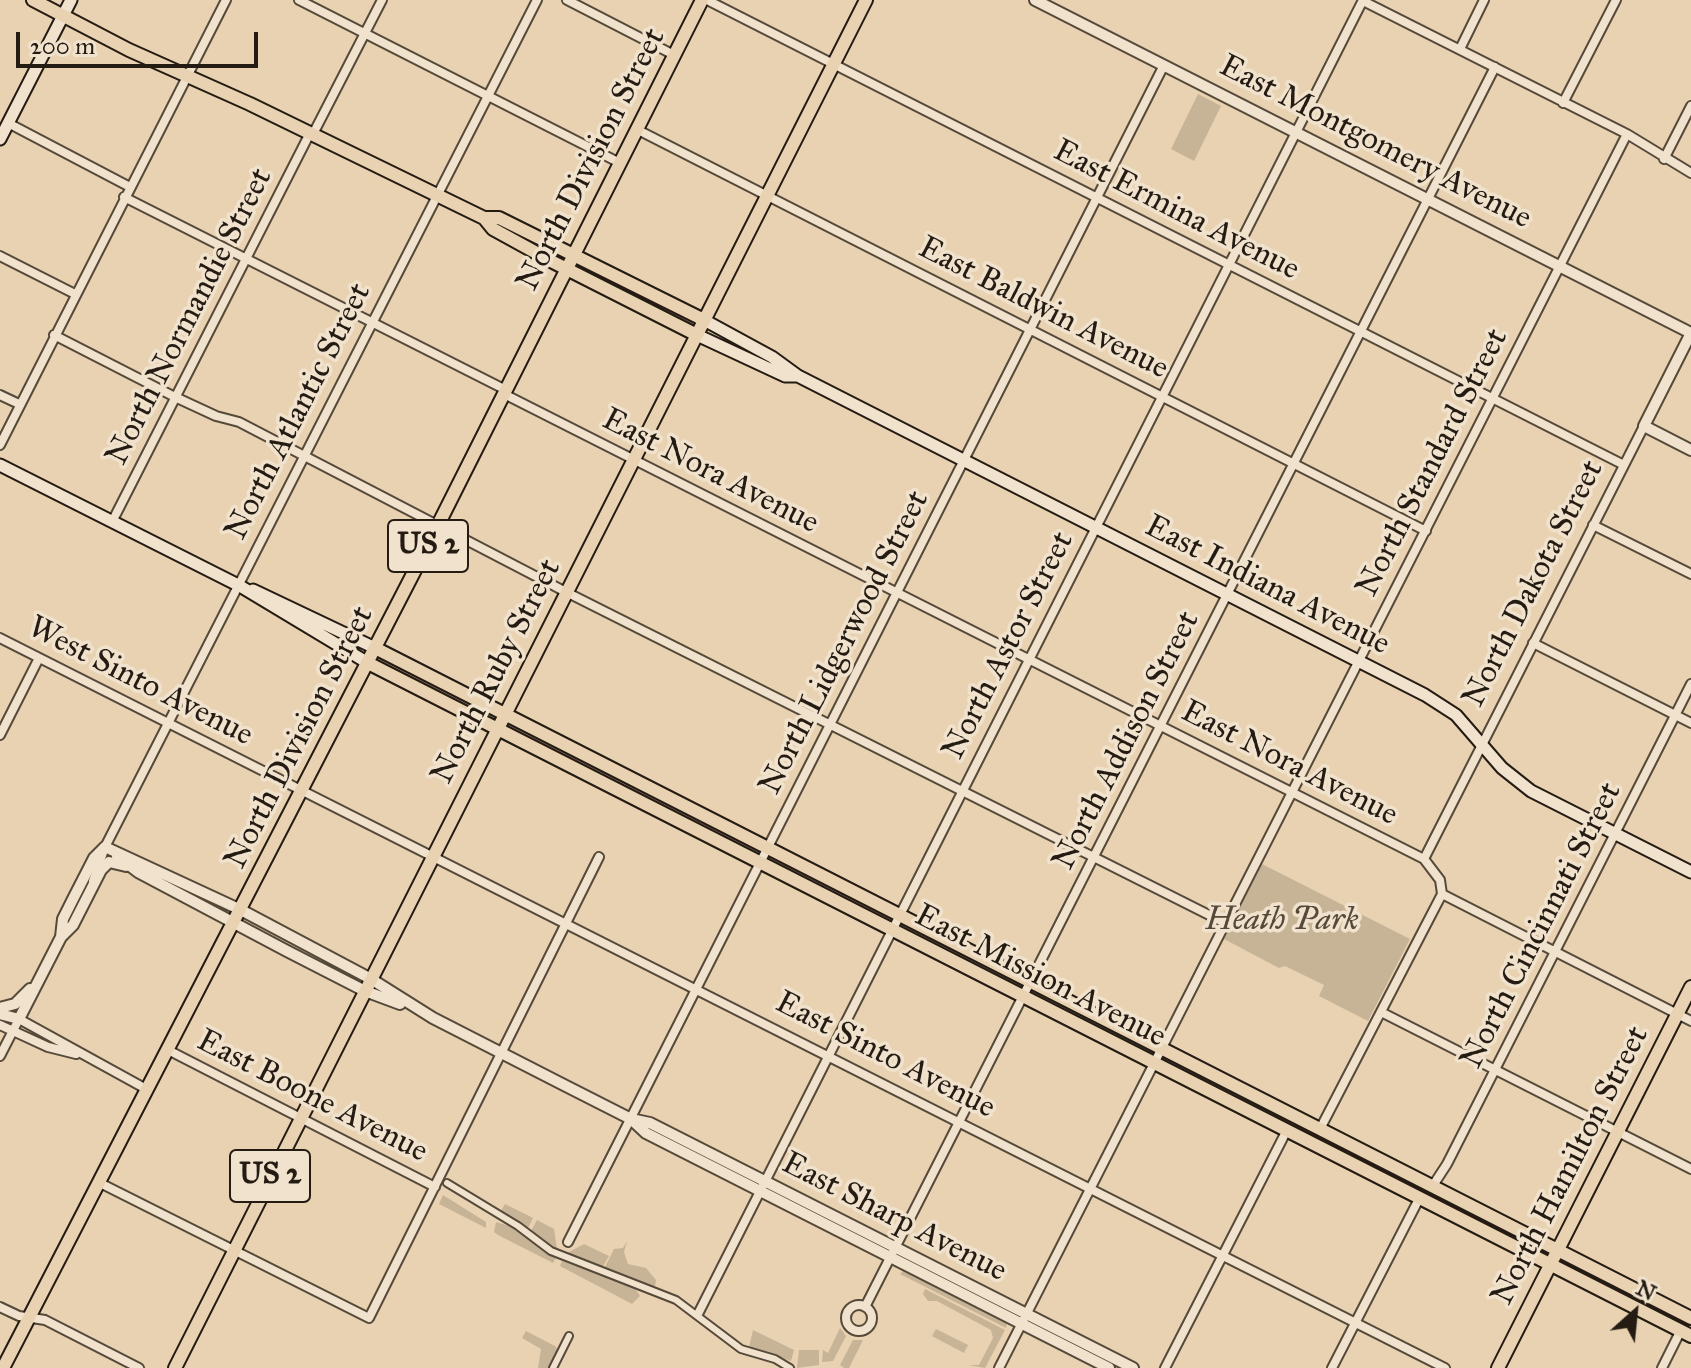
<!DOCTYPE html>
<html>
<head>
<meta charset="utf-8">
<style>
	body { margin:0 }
	#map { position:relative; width:1691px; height:1368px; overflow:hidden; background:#e8d2b1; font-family:"IM FELL Great Primer",serif }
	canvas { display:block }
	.north { position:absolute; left:1595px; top:1272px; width:80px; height:80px; -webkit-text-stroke:6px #f0e2cc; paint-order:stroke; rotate:27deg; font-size:22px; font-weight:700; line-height:32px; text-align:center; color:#241b13 }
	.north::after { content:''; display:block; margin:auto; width:28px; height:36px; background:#241b13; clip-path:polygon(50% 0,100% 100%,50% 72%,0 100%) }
	.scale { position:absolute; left:16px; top:32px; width:242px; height:36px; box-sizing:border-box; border:4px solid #241b13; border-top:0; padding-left:10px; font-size:24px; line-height:28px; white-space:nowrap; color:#241b13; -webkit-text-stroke:6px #f0e2cc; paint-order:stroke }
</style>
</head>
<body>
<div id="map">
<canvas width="1691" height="1368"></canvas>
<div class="north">N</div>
<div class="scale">200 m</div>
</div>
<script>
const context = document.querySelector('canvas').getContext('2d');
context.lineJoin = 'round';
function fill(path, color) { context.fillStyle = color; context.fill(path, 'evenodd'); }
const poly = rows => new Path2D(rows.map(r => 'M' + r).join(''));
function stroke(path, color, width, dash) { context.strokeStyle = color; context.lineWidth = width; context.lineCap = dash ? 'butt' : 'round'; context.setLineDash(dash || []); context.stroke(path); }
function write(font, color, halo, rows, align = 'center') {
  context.font = font + ' "IM FELL Great Primer",serif'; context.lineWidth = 7; context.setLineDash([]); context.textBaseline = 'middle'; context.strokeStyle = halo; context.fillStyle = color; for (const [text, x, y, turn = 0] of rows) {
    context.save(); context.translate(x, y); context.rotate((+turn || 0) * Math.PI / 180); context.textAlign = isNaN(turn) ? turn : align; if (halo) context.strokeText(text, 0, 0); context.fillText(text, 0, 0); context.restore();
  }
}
fill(poly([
	[1198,94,1221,106,1194,161,1171,149],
	[1262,864,1410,939,1368,1021,1319,996,1324,985,1285,966,1279,968,1224,939],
	[443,1195,486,1222,486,1228,439,1204],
	[505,1204,533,1218,528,1228,501,1211],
	[537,1220,554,1229,557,1249,531,1231],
	[496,1222,513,1227,556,1258,553,1263,498,1235,494,1232],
	[627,1241,624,1252,628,1264,646,1268,656,1280,655,1287,604,1269,614,1249,623,1248],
	[584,1244,609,1256,602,1268,567,1253],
	[562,1261,634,1287,640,1296,632,1304,560,1266],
	[904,1270,1007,1322,1006,1328,900,1274],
	[925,1289,1005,1330,985,1368,968,1365,979,1365,993,1338,991,1330,937,1301,928,1301,923,1294],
	[840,1328,846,1336,833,1361,822,1362,823,1350,828,1353],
	[936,1329,968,1345,964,1353,932,1336],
	[753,1330,794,1350,791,1361,749,1347],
	[526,1331,555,1346,558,1350,549,1368,538,1368,541,1349,522,1338],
	[853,1340,863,1340,849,1368,844,1368,840,1365],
	[799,1350,819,1350,819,1365,797,1368]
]), '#c7b396');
const pedestrian = poly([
	[447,1183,518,1226,551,1251,676,1300,741,1349,775,1359,790,1368],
	[553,1368,569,1336]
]);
const minor = poly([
	[299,0,620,163],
	[567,0,674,55],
	[707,0,1624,465],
	[1363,1,1627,134,1691,173],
	[1460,49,1484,0],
	[1563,103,1616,0],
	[8,123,130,187],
	[638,130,1426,531],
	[312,136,382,0],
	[1664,159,1691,106],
	[124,197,506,390],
	[0,256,75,294],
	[54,335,175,397,216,416,239,422,566,592,1227,924],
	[504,394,1424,859,1440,880,1442,894,1691,1021],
	[0,395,19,404],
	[0,445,226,0],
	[113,520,309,135],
	[1593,525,1691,574],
	[0,638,1445,1368],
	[1533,643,1691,723],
	[0,735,39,658],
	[1424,859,1644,426],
	[93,881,105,847,537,0],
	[1381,1012,1691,1169],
	[0,1025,48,1047,76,1054],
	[168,1050,435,1187],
	[0,1056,19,1019,148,1090],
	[1320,1129,1442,894],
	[100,1183,369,1318,599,857],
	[1432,1187,1447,1164,1691,684],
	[568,1242,1164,65],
	'846 1318a13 13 0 1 1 26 0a13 13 0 1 1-26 0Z',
	[0,1307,19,1316,45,1320,139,1368],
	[865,1307,1495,67],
	[698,1314,1363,0],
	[999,1368,1627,134],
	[1165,1368,1287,1130],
	[1332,1368,1420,1197],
	[1662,1368,1681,1330]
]);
const tertiary = poly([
	[1035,0,1691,333,1644,426,1691,450],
	[105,847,241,910,371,979,433,1018,564,1085,631,1119,650,1123,1133,1368],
	[117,856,138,872,287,951,365,991,400,1004],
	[61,937,63,919,73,899,94,858,105,847],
	[0,1008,15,1004,30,989],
	[0,1014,19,1019,61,937,73,925,101,870,109,862,126,866],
	[632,1120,646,1133,1109,1368]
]);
const secondary = poly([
	[0,139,71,0],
	[704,320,772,357,798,376,1425,695,1456,715,1502,768,1531,791,1691,872],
	[697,335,785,376,798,376],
	[0,465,240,586,368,663],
	[253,590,375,648]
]);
const primary = poly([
	[33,0,129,50,250,104,484,218,493,229,553,262,697,335],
	[484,218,499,218,704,320],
	[375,648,1691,1318],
	[368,663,1691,1336],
	[3,1368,431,539,702,0],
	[175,1368,866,0],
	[1498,1368,1691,987]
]);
stroke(pedestrian, '#55493a', 10);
stroke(minor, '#55493a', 12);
stroke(tertiary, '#55493a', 14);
stroke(secondary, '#241b13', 15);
stroke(primary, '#241b13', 16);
stroke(pedestrian, '#f0e2cc', 6);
stroke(minor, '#f0e2cc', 8);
stroke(tertiary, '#f0e2cc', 10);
stroke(secondary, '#f0e2cc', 11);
stroke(primary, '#e8d2b1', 12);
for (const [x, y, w] of [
	[428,546,80],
	[270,1176,80]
]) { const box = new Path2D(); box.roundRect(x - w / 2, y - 26, w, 52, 6); context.fillStyle = '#f0e2cc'; context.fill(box); stroke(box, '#241b13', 2); }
write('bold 30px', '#241b13', null, [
	["US 2",428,546],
	["US 2",270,1176]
]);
write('32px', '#241b13', '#f0e2cc', [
	["East Montgomery Avenue",1375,143,27],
	["North Division Street",592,160,-63],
	["East Ermina Avenue",1176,211,27],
	["East Baldwin Avenue",1043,309,27],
	["North Normandie Street",190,317,-63],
	["North Atlantic Street",299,412,-63],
	["North Standard Street",1433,463,-63],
	["East Nora Avenue",710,472,27],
	["North Dakota Street",1534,584,-63],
	["East Indiana Avenue",1267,586,27],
	["North Lidgerwood Street",845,643,-63],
	["North Astor Street",1009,646,-63],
	["North Ruby Street",497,672,-63],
	["West Sinto Avenue",140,682,27],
	["North Division Street",300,738,-63],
	["North Addison Street",1127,741,-63],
	["East Nora Avenue",1289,764,27],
	["North Cincinnati Street",1542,926,-63],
	["East Mission Avenue",1040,977,27],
	["East Sinto Avenue",885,1056,27],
	["East Boone Avenue",312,1097,27],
	["North Hamilton Street",1571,1166,-63],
	["East Sharp Avenue",894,1218,27]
]);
write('italic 32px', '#55493a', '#f0e2cc', [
	["Heath Park",1282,921]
]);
</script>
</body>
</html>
